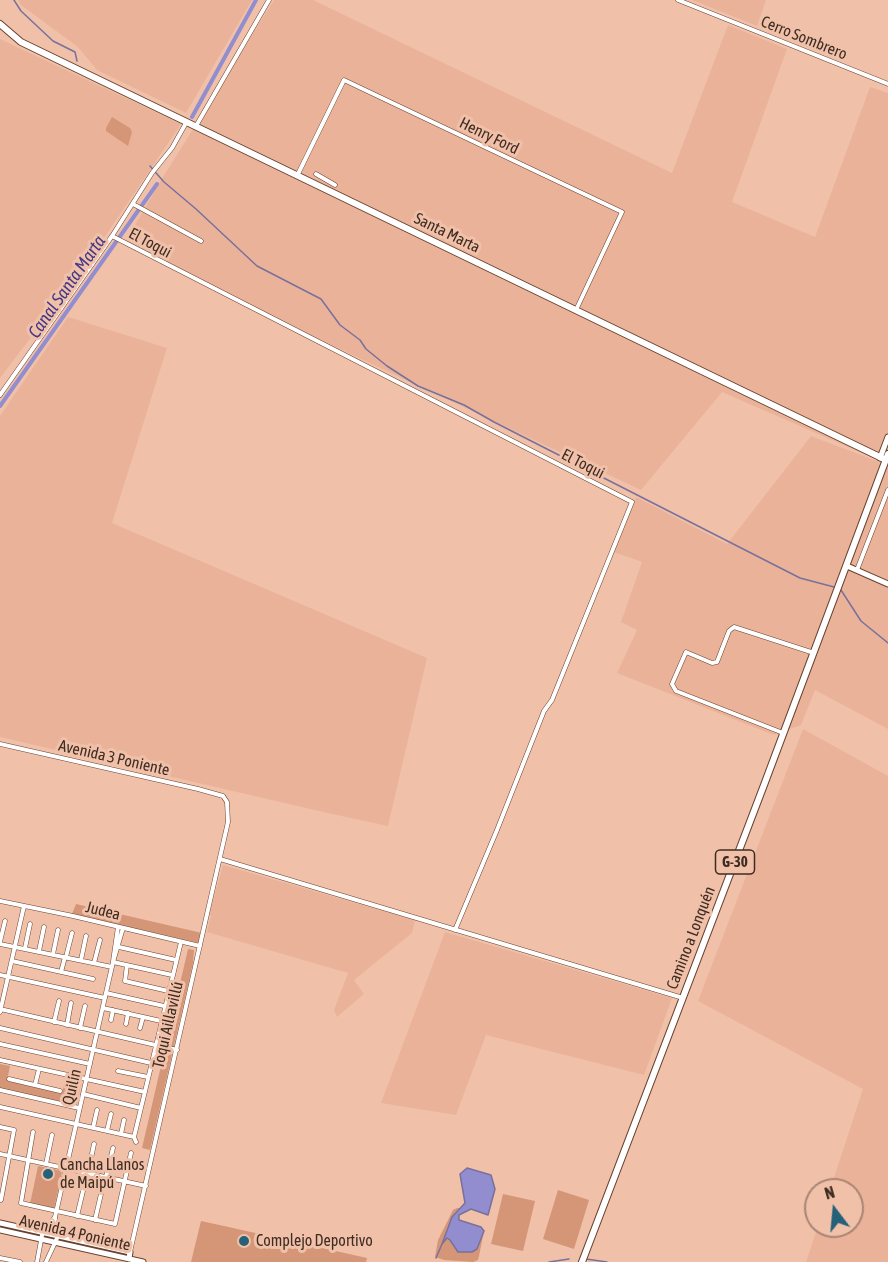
<!DOCTYPE html>
<html>
<head>
<meta charset="utf-8">
<style>
	body { margin:0 }
	#map { position:relative; width:888px; height:1262px; overflow:hidden; background:#f0c0a9; font-family:"Asap Condensed",sans-serif }
	canvas { display:block }
	.north { position:absolute; left:804px; top:1178px; width:60px; height:60px; box-sizing:border-box; background:#f0c0a9; border:2px solid #a98573; border-radius:50%; rotate:344deg; font-size:16px; font-weight:700; line-height:24px; text-align:center; color:#3e2c23 }
	.north::after { content:''; display:block; margin:auto; width:21px; height:27px; background:#256279; clip-path:polygon(50% 0,100% 100%,50% 72%,0 100%) }
</style>
</head>
<body>
<div id="map">
<canvas width="888" height="1262"></canvas>
<div class="north">N</div>
</div>
<script>
const context = document.querySelector('canvas').getContext('2d');
context.lineJoin = 'round';
function fill(path, color) { context.fillStyle = color; context.fill(path, 'evenodd'); }
const poly = rows => new Path2D(rows.map(r => 'M' + r).join(''));
function stroke(path, color, width, dash) { context.strokeStyle = color; context.lineWidth = width; context.lineCap = dash ? 'butt' : 'round'; context.setLineDash(dash || []); context.stroke(path); }
function write(font, color, halo, rows, align = 'center') {
  context.font = font + ' "Asap Condensed",sans-serif'; context.lineWidth = 6; context.setLineDash([]); context.textBaseline = 'middle'; context.strokeStyle = halo; context.fillStyle = color; for (const [text, x, y, turn = 0] of rows) {
    context.save(); context.translate(x, y); context.rotate((+turn || 0) * Math.PI / 180); context.textAlign = isNaN(turn) ? turn : align; if (halo) context.strokeText(text, 0, 0); context.fillText(text, 0, 0); context.restore();
  }
}
fill(poly([
	[18,0,252,0,186,113,97,70,78,47,21,5],
	[274,0,313,0,672,173,728,25,787,49,732,202,815,237,870,87,888,93,888,440,880,461,722,392,641,490,199,283,124,244,163,177],
	[692,0,766,0,757,26],
	[0,39,181,124,81,272,0,378],
	[68,317,167,348,112,523,427,658,388,826,332,814,0,737,0,416],
	[811,436,887,465,888,464,888,729,815,690,801,725,774,735,617,673,637,630,621,622,642,562,614,552,636,497,727,544],
	[803,729,888,776,888,1262,806,1262,818,1226,852,1226,852,1190,830,1190,863,1089,698,1001],
	[223,865,415,920,412,933,354,980,364,994,337,1017,334,1010,348,973,207,932,211,915,209,915],
	[445,932,672,998,644,1075,486,1035,456,1115,381,1103]
]), '#eab399');
fill(poly([
	[112,117,130,128,132,132,128,146,106,131,106,128],
	[76,904,202,933,199,943,72,914],
	[188,949,194,950,193,963,150,1150,142,1148],
	[0,1064,10,1066,7,1081,62,1093,66,1079,81,1082,77,1105,0,1089],
	[38,1166,62,1171,54,1209,30,1204],
	[558,1190,589,1200,574,1249,543,1239],
	[503,1194,535,1201,523,1251,491,1244],
	[457,1208,463,1208,457,1211,452,1217,443,1243,447,1238,450,1240,458,1251,477,1249,484,1231,479,1256,478,1260,473,1262,444,1260,435,1257,438,1240,453,1210],
	[201,1221,224,1226,367,1258,366,1262,191,1262]
]), '#d59678');
const water = poly([
	[467,1168,491,1175,495,1189,488,1215,471,1209,459,1215,459,1220,481,1227,484,1231,477,1249,472,1252,458,1252,450,1240,447,1238,442,1244,452,1217,465,1203,460,1174,467,1168]
]);
fill(water, '#928dcf');
stroke(water, '#79709b', 1.5);
stroke(poly([
	[14,0,21,11,53,41,75,52,77,61],
	[150,166,164,182,196,209,257,266,321,299,340,325,360,340,366,349,387,366,418,386,464,405,494,422,800,578,834,587],
	[841,590,861,621,888,643],
	[436,1258,442,1244],
	[586,1259,607,1262],
	[549,1262,569,1259]
]), '#79709b', 1.5);
stroke(poly([
	[192,117,256,0],
	[0,406,157,184]
]), '#928dcf', 4);
const minor = poly([
	[678,0,888,84],
	[196,126,269,0],
	[316,174,335,185],
	[297,176,344,80,622,212,576,310],
	[133,204,201,241],
	[112,236,632,502,552,700,544,711,497,830,455,930],
	[0,395,112,236,152,173,172,148,186,123],
	[857,570,888,490],
	[783,733,676,691,672,684,686,652,712,663,717,662,729,631,734,627,814,653],
	[0,744,198,789,223,796,227,802,228,822,130,1252],
	[220,859,683,998],
	[0,901,73,916,200,946],
	[0,942,5,921],
	[0,944,112,967],
	[119,947,176,960],
	[25,948,30,924],
	[39,951,44,927],
	[53,954,58,930],
	[66,957,72,933],
	[81,960,86,936],
	[12,961,93,979],
	[113,961,118,927],
	[113,962,172,975],
	[94,963,100,940],
	[127,965,125,981,168,991],
	[61,972,65,957],
	[0,975,105,998],
	[106,993,164,1006],
	[103,1008,161,1021],
	[0,1009,177,1050],
	[0,1012,24,906],
	[111,1020,113,1010],
	[54,1022,59,1001],
	[126,1024,128,1013],
	[67,1025,71,1003],
	[0,1028,151,1063],
	[80,1028,85,1006],
	[140,1028,143,1017],
	[0,1044,90,1064],
	[0,1060,145,1092],
	[118,1071,148,1077],
	[9,1079,60,1091],
	[35,1085,39,1069],
	[0,1090,79,1108],
	[83,1094,141,1108],
	[0,1107,134,1137],
	[0,1127,14,1130,1,1200],
	[93,1128,97,1110],
	[107,1131,111,1114],
	[33,1132,21,1203,115,1224,131,1153],
	[121,1134,124,1120],
	[136,1142,134,1137,181,942],
	[0,1154,146,1186],
	[46,1164,52,1135],
	[88,1173,94,1144],
	[106,1177,113,1148],
	[77,1216,83,1191],
	[95,1220,101,1194],
	[0,1258,20,1262],
	[37,1262,42,1235,55,1217,113,962,123,928],
	[46,1262,58,1236,55,1218]
]);
const tertiary = poly([
	[880,458,888,437],
	[0,1223,130,1252,129,1259],
	[0,1230,143,1262]
]);
const secondary = poly([
	[847,566,888,584]
]);
const primary = poly([
	[0,24,21,42,886,460],
	[582,1262,764,785,888,454]
]);
stroke(minor, '#69422e', 5);
stroke(tertiary, '#69422e', 7);
stroke(secondary, '#69422e', 7);
stroke(primary, '#69422e', 8);
stroke(minor, '#fff', 4);
stroke(tertiary, '#fff', 5);
stroke(secondary, '#fff', 5);
stroke(primary, '#fff', 6);
for (const [x, y, r, color] of [
	[48,1174,6,"#256279"],
	[244,1241,6,"#256279"]
]) { const dot = new Path2D(); dot.arc(x, y, r, 0, 2 * Math.PI); context.fillStyle = color; context.fill(dot); stroke(dot, '#f0c0a9', 2); }
for (const [x, y, w] of [
	[735,862,39]
]) { const box = new Path2D(); box.roundRect(x - w / 2, y - 12, w, 24, 4.5); context.fillStyle = '#f0c0a9'; context.fill(box); stroke(box, '#3e2c23', 1.5); }
write('bold 15px', '#3e2c23', null, [
	["G-30",735,862]
]);
write('16px', '#3e2c23', '#f0c0a9', [
	["Cerro Sombrero",804,38,22],
	["Henry Ford",489,136,26],
	["Santa Marta",447,233,26],
	["El Toqui",150,243,28],
	["El Toqui",583,464,27],
	["Avenida 3 Poniente",114,758,13],
	["Judea",103,911,14],
	["Camino a Lonquén",691,938,-69],
	["Toqui Aillavillú",168,1025,-77],
	["Quilín",72,1087,-77],
	["Avenida 4 Poniente",75,1233,13]
]);
write('16px', '#3e2c23', '#f0c0a9', [
	["Cancha Llanos",60,1165],
	["de Maipú",60,1183],
	["Complejo Deportivo",256,1241]
], 'left');
write('italic 18px', '#443786', '#f0c0a9', [
	["Canal Santa Marta",67,287,-55]
]);
</script>
</body>
</html>
